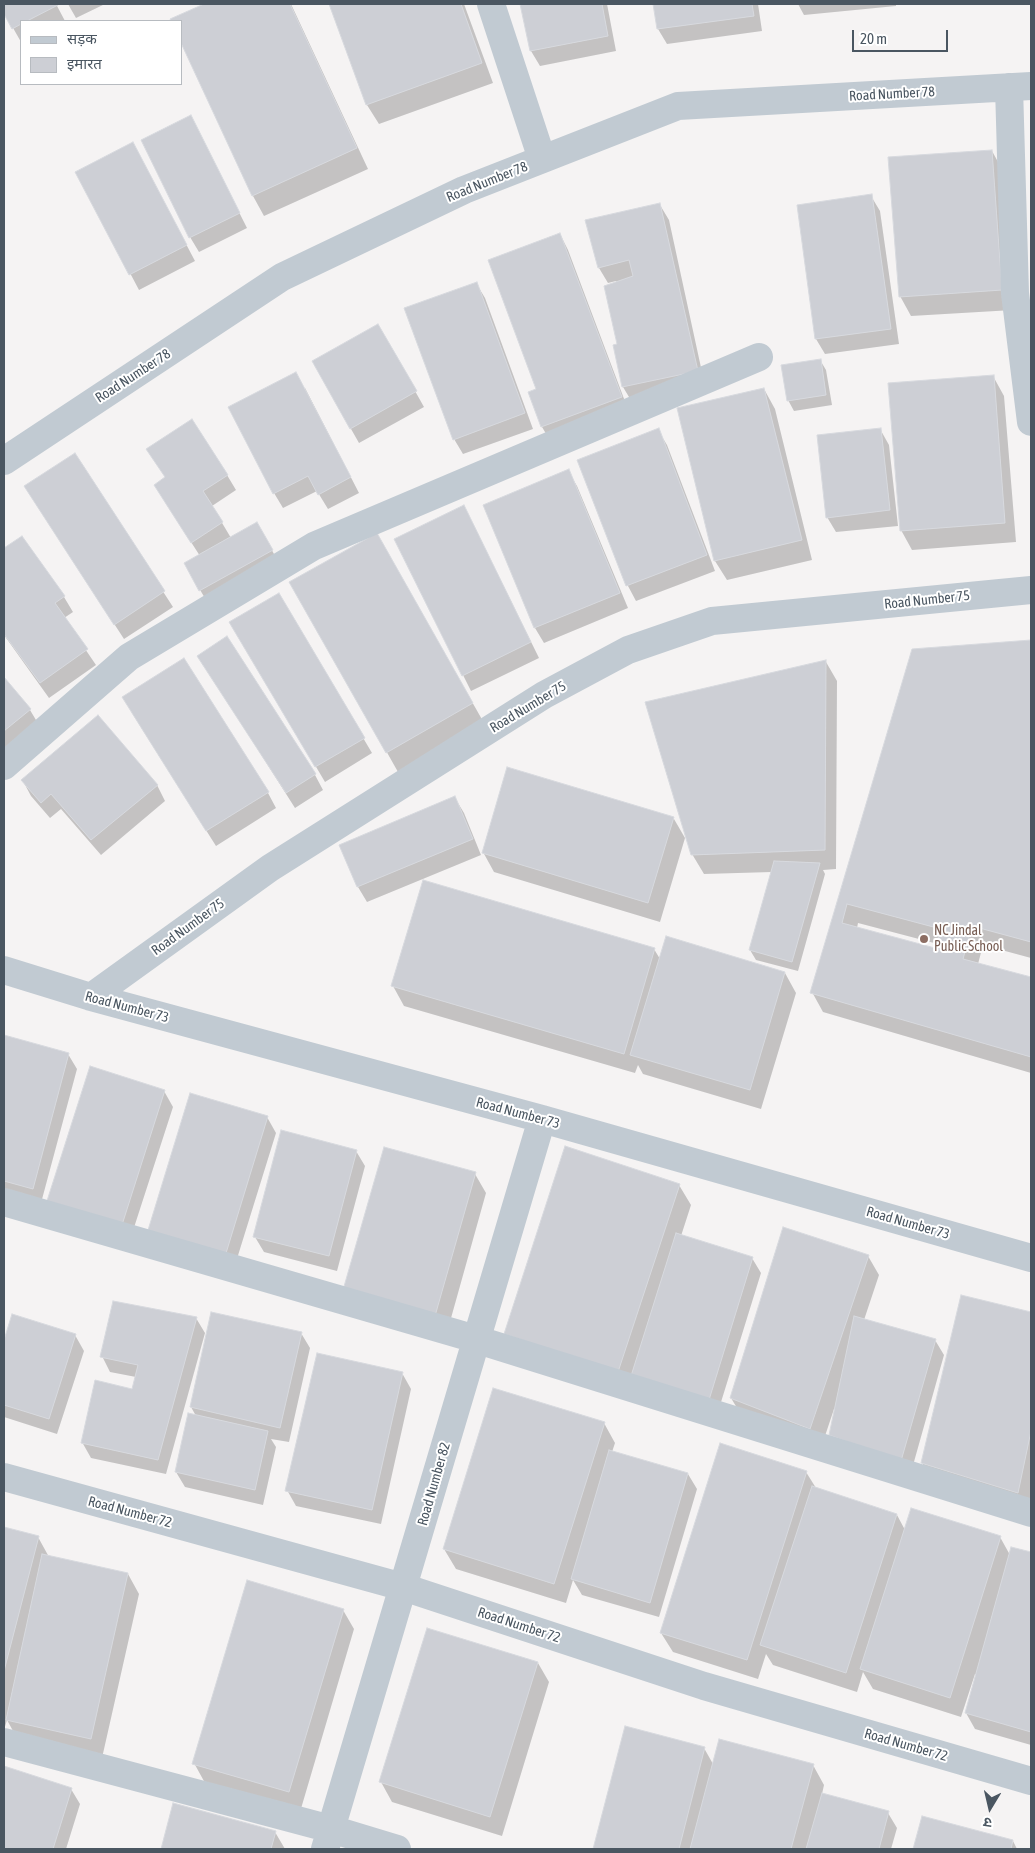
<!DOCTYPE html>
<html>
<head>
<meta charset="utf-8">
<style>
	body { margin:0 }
	#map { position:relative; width:1035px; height:1853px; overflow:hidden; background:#f5f3f3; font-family:"Asap Condensed","Noto Sans Devanagari",sans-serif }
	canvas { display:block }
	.frame { position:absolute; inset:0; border:5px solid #4a5661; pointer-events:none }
	.legend { position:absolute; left:20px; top:20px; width:162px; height:65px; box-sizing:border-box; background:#fff; border:1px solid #b7bbc0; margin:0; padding:6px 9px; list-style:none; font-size:15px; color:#4a5661 }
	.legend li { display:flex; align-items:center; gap:10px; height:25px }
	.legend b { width:25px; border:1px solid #b7bbc0 }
	.north { position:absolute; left:965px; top:1783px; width:50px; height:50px; -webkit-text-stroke:4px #fff; paint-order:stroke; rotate:189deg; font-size:14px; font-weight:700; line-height:20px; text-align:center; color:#4a5661 }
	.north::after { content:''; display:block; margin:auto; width:18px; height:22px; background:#4a5661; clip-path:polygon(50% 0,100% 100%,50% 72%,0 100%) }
	.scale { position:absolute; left:852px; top:30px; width:96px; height:22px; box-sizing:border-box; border:2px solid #4a5661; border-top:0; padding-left:6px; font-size:15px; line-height:18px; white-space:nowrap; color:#4a5661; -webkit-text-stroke:4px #fff; paint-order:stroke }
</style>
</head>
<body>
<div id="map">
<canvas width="1035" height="1853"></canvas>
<div class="frame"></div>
<ul class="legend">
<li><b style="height:6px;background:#c1cad2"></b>सड़क</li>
<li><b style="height:14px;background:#cdcfd5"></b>इमारत</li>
</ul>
<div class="north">उ</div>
<div class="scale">20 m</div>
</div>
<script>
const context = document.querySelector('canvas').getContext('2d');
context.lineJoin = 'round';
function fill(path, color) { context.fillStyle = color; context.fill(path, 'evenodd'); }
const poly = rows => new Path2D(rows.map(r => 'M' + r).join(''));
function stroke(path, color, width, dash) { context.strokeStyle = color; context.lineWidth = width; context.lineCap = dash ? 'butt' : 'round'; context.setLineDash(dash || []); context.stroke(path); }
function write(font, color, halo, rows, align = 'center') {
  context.font = font + ' "Asap Condensed",sans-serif'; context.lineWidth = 4; context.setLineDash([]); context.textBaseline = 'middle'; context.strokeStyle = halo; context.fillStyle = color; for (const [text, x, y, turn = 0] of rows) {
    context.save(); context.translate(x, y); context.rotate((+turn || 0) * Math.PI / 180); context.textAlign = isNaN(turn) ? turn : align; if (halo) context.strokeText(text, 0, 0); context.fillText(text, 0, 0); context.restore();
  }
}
fill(poly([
	[4,4,56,4,65,21,21,21,21,42,4,12],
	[68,4,105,4,76,18],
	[207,4,291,4,368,169,264,216,253,196,181,40,181,21,172,21,172,20],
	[331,4,464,4,493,83,379,124,367,105],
	[522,4,607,4,616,51,540,66,531,51],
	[654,4,758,4,762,31,667,44,658,29],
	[798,4,896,4,896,6,804,15],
	[191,117,247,228,199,252,190,237],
	[992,151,1003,171,1013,310,911,316,900,296],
	[141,159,195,261,139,290,77,173],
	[871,196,880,211,899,344,825,354,816,339],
	[660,205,669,220,705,386,632,402,623,387,614,346,618,344,617,283,616,281,608,283,599,268,587,221],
	[560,234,568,250,629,412,551,442,542,427,538,389],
	[476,283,485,298,533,429,463,454,454,439],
	[378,325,424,407,359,443,313,362],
	[820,360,826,370,832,405,794,411,788,400],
	[993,376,1004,396,1016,542,912,550,901,530],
	[305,388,359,493,328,509,317,491,283,508,274,493],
	[764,389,775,409,812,560,727,580,715,561,678,409],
	[880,429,889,445,898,526,836,532,827,517],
	[658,430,667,445,715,571,636,601,628,586,579,460],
	[75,455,173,607,124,639,25,487],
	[157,464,227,475,236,490,212,506,231,538,257,524,278,561,206,600,185,564,200,556,164,500,166,478],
	[568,471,577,486,628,608,544,643,535,628,485,505],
	[472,522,539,658,471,691,463,675],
	[377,534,484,723,398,772,291,582],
	[21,537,64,597,73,612,64,618,96,665,49,698,4,635,4,550],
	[279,595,372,753,325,782,231,623],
	[1031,641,1031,958,983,945,978,964,1031,979,1031,1073,823,1012,812,992,913,650],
	[858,923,938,944,936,950,857,928],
	[826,662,837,681,836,869,823,870,825,874,798,971,756,960,750,950,772,872,704,874,692,854],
	[208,671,315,775,323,790,295,808],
	[4,679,30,710,39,725,4,754],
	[132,713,268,793,276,808,216,846],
	[508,768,674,819,685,838,660,922,494,872,483,852],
	[23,781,157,785,165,801,101,855,61,809,50,818,31,796],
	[455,798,464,813,481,855,367,902,358,887,340,845],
	[654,949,660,959,785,973,796,993,761,1109,643,1074,638,1065,635,1073,404,1006,393,986],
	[4,1037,68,1054,77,1069,41,1203,4,1194],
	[164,1091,173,1107,129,1243,56,1219],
	[267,1117,276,1133,231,1278,146,1240],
	[356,1151,365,1166,337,1271,264,1252,255,1237],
	[475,1174,486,1193,446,1336,356,1310],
	[679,1185,691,1205,681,1236,752,1258,761,1273,717,1415,505,1334],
	[868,1256,879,1275,864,1320,935,1340,944,1355,910,1476,839,1451,830,1435,836,1410,834,1409,821,1448,743,1418,731,1398],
	[962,1297,1031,1314,1031,1502,934,1483,922,1463],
	[13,1316,75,1335,84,1351,57,1434,4,1417,4,1344],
	[196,1318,205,1333,166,1474,91,1458,82,1442,133,1390,136,1377,110,1372,102,1356],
	[301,1333,310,1348,289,1442,271,1439,276,1447,263,1505,185,1487,176,1472,196,1416,191,1407],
	[402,1373,411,1389,381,1524,296,1506,287,1490],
	[604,1423,615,1443,612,1452,688,1474,697,1489,659,1617,582,1595,573,1580,566,1603,456,1569,444,1549],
	[806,1472,816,1488,897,1515,905,1530,1000,1537,1010,1555,1012,1548,1031,1554,1031,1745,975,1729,966,1713,977,1674,975,1674,961,1717,873,1689,863,1672,857,1692,773,1665,766,1654,758,1679,673,1652,661,1633],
	[4,1528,38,1537,49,1557,128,1574,139,1594,102,1758,18,1740,7,1720,4,1730],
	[343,1610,354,1629,300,1812,205,1783,194,1763],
	[538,1663,549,1682,502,1836,392,1802,381,1782],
	[625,1728,704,1748,713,1764,813,1765,824,1785,822,1794,888,1813,897,1828,891,1849,594,1849],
	[4,1768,71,1789,80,1804,66,1849,4,1849],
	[174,1805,275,1832,285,1849,162,1849],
	[923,1817,1013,1841,1017,1849,915,1849]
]), '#0003');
const building = poly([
	[4,4,57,4,58,5,27,21,21,21,21,24,12,29,4,14,4,4],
	[204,4,290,4,357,148,252,196,181,43,181,21,171,21,170,19,204,4],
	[329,4,461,4,482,63,366,105,329,4],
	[520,4,602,4,608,36,530,51,520,4],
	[653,4,752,4,754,16,657,29,653,4],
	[191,115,240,213,189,238,141,140,191,115],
	[133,142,187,245,129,275,75,172,133,142],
	[992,150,1002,290,899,297,888,157,992,150],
	[872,194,891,329,815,339,797,205,872,194],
	[660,203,698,371,622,387,613,345,617,344,604,286,633,276,629,260,598,268,585,220,660,203],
	[560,233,622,397,541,427,528,392,536,389,488,260,560,233],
	[477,282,525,413,453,440,404,308,477,282],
	[378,324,417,391,350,429,312,361,378,324],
	[821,359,826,395,787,401,781,365,821,359],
	[296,372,351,477,318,495,308,476,273,494,228,407,296,372],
	[994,375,1005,523,900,531,888,383,994,375],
	[764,388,802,540,714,561,677,408,764,388],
	[192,419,228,475,203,491,223,522,191,543,154,485,165,477,146,449,192,419],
	[659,428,707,555,626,586,577,460,659,428],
	[881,428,890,510,826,518,817,435,881,428],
	[75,453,165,591,114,625,24,486,75,453],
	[569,469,620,593,534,628,483,505,569,469],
	[464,505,531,642,462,676,394,539,464,505],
	[257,522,273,550,199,591,184,563,257,522],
	[377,533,473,703,386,753,289,582,377,533],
	[22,536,65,596,55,603,88,649,40,683,4,634,4,548,22,536],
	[279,593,365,738,315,767,229,622,279,593],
	[227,636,316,774,286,793,197,656,227,636],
	[1031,640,1031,942,972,926,963,959,1031,977,1031,1057,810,993,912,649,1031,640],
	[847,904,941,929,935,948,842,923,847,904],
	[184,658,269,792,206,831,122,697,184,658],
	[826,660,825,850,691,855,645,702,826,660],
	[4,677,31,709,4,731,4,677],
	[98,715,158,785,91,840,51,794,41,803,21,780,98,715],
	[507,767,674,817,648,903,482,853,507,767],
	[455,796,473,839,357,887,339,845,455,796],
	[774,861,820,863,792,962,749,950,774,861],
	[423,880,655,948,624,1054,391,986,423,880],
	[666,936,785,972,750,1090,630,1055,666,936],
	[4,1035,69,1053,33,1189,4,1181,4,1035],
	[90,1066,165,1090,121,1228,46,1204,90,1066],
	[190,1093,268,1116,223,1263,145,1240,190,1093],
	[281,1130,357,1150,329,1256,253,1237,281,1130],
	[565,1146,680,1184,618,1372,504,1334,565,1146],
	[384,1147,476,1172,435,1316,343,1290,384,1147],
	[783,1227,869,1255,810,1429,730,1398,783,1227],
	[676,1233,753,1257,709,1400,631,1376,676,1233],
	[961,1295,1031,1312,1031,1431,1018,1493,921,1463,961,1295],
	[113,1301,197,1317,158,1460,81,1443,95,1380,132,1389,138,1365,100,1357,113,1301],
	[211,1312,302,1332,280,1428,190,1407,211,1312],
	[12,1314,76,1334,49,1419,4,1405,4,1340,12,1314],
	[854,1316,936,1339,901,1461,829,1435,854,1316],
	[317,1353,403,1372,372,1510,285,1491,317,1353],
	[493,1388,605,1422,554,1584,443,1549,493,1388],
	[188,1413,268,1431,255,1490,175,1472,188,1413],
	[720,1443,807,1471,747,1660,660,1633,720,1443],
	[609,1450,688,1473,650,1603,571,1579,609,1450],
	[812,1486,897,1514,846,1673,760,1645,812,1486],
	[911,1508,1001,1536,950,1698,860,1669,911,1508],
	[4,1527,39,1536,4,1671,4,1527],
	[1011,1547,1031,1552,1031,1732,965,1713,1011,1547],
	[42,1554,128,1573,91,1739,6,1720,42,1554],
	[247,1580,344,1609,289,1792,192,1764,247,1580],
	[427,1628,538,1662,490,1817,379,1782,427,1628],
	[625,1726,705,1747,679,1849,593,1849,625,1726],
	[719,1739,814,1764,791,1849,690,1849,719,1739],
	[4,1766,72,1788,53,1849,4,1849,4,1766],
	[822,1793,889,1811,879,1849,806,1849,822,1793],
	[173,1803,276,1831,271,1849,161,1849,173,1803],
	[922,1816,1013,1840,1011,1849,913,1849,922,1816]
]);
fill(building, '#cdcfd5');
stroke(building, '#d7d9de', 1);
stroke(poly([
	[491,4,542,159],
	[1009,87,1015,293,1031,422],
	[4,461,282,277,464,190,678,106,1031,86],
	[4,766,129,657,314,546,759,357],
	[4,970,91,997,542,1119,1031,1258],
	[91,997,270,868,544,695,628,650,712,621,1031,590],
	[4,1202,462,1335,1031,1513],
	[4,1477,403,1587,704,1686,1031,1781],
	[4,1742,331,1829,397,1849],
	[325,1849,542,1119]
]), '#c1cad2', 28);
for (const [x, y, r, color] of [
	[924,939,5,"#8d6e63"]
]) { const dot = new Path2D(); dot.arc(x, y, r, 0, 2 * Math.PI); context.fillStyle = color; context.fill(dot); stroke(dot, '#fff', 2); }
write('14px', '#4a5661', '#fff', [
	["Road Number 78",892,94,-3],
	["Road Number 78",487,182,-22],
	["Road Number 78",133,376,-33],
	["Road Number 75",927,600,-6],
	["Road Number 75",528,707,-31],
	["Road Number 75",188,927,-36],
	["Road Number 73",127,1007,15],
	["Road Number 73",518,1113,15],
	["Road Number 73",908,1223,16],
	["Road Number 82",434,1484,-74],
	["Road Number 72",130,1512,15],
	["Road Number 72",519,1625,18],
	["Road Number 72",906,1745,16]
]);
write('14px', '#785e54', '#fff', [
	["NC Jindal",934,931],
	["Public School",934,947]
], 'left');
</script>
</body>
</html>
